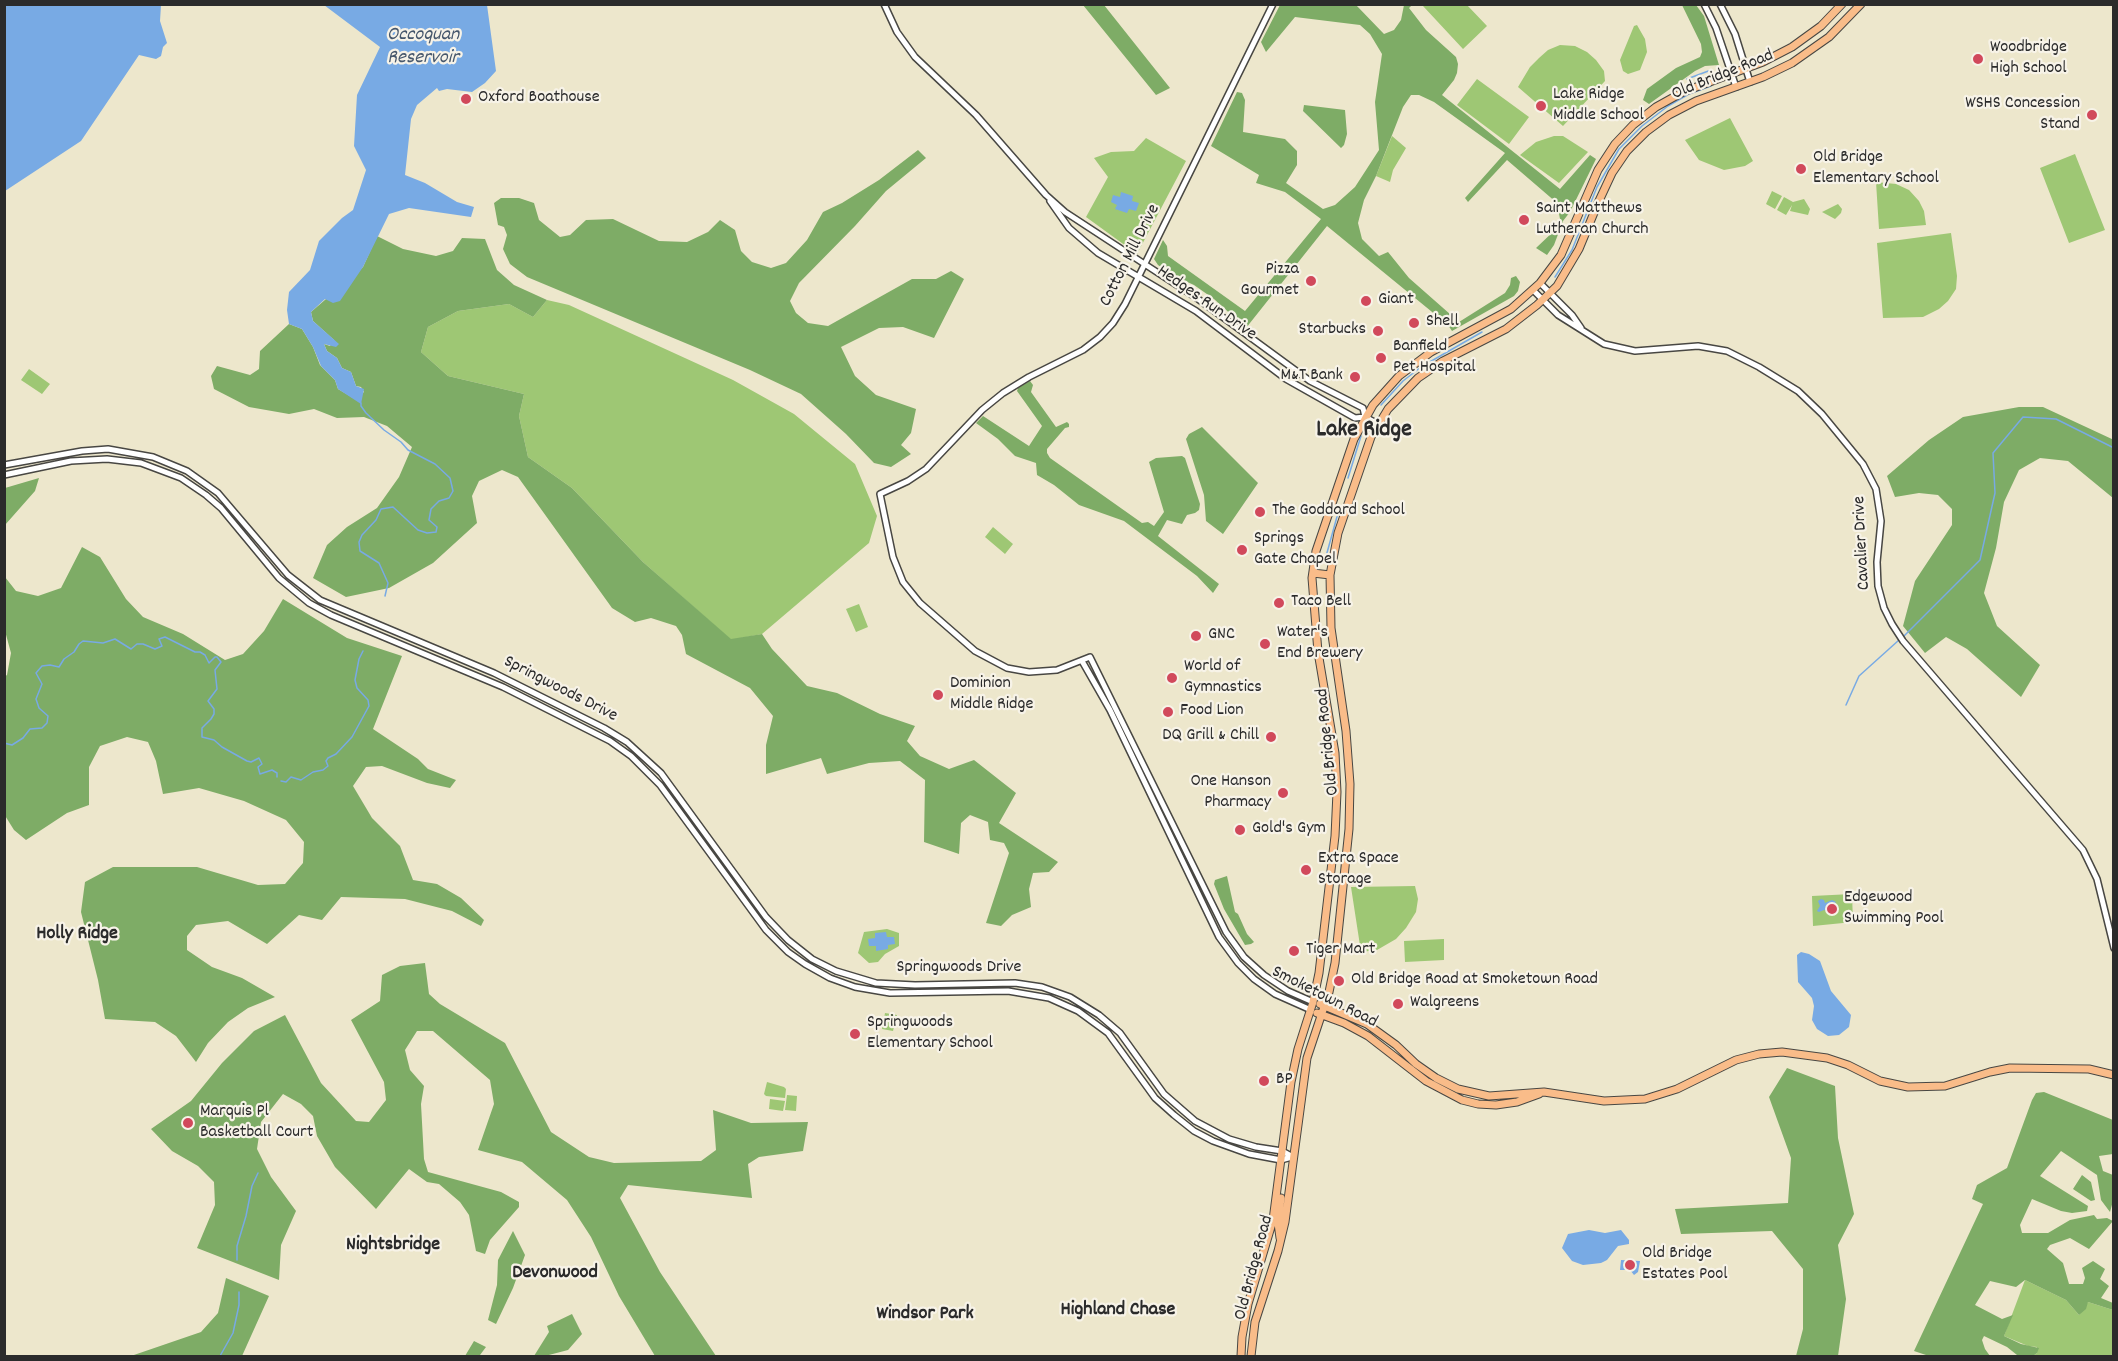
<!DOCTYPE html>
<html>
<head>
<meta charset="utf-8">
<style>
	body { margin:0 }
	#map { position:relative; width:2118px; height:1361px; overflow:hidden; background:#ede7cc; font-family:Dekko,sans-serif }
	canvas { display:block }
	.frame { position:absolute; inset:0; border:6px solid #2b2b2b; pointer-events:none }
</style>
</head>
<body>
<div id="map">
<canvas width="2118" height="1361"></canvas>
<div class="frame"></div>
</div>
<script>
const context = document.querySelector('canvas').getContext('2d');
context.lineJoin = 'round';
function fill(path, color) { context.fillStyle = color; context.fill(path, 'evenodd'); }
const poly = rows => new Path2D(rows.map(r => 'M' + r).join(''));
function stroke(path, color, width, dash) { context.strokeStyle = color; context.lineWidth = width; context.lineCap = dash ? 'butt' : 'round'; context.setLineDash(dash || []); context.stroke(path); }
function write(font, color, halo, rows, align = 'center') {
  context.font = font + ' Dekko,sans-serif'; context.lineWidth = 4.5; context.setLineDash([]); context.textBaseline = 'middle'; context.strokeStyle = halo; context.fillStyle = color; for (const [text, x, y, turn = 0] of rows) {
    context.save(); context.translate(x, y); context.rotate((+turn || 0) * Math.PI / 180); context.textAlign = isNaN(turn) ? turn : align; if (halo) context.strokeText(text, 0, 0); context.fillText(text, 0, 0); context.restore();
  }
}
fill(poly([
	[1424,5,1467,5,1487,26,1463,49,1423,6],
	[1637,25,1645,39,1647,52,1640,70,1628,74,1623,71,1620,60,1634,26],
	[1560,45,1575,46,1587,52,1596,60,1604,71,1605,81,1563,126,1518,87,1530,67,1539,58,1548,50],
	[1477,79,1529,117,1509,144,1457,105],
	[1730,118,1753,161,1745,166,1724,170,1699,160,1685,140],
	[1392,136,1406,148,1393,170,1390,182,1376,176],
	[1554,136,1563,136,1588,152,1559,183,1520,155,1536,142],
	[1146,138,1186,161,1137,254,1086,217,1108,177,1094,158,1111,152,1134,151],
	[2075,154,2105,230,2069,243,2040,168],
	[1876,182,1896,184,1909,190,1919,201,1924,211,1926,225,1879,229],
	[1772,191,1782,196,1775,209,1766,204],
	[1784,197,1793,202,1804,199,1810,209,1808,215,1790,211,1792,205,1786,215,1777,210],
	[1838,204,1842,209,1841,213,1835,219,1822,212],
	[1951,233,1957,276,1956,289,1948,301,1939,309,1923,317,1883,318,1877,243],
	[547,300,569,305,733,380,794,414,855,464,877,516,869,543,762,634,731,640,643,562,572,488,528,457,519,416,524,394,448,376,421,352,428,327,458,311,509,304,533,317],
	[29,369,50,384,42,394,21,380],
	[993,527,1013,544,1005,554,985,537],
	[859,604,868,627,856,632,846,609],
	[1415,886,1418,899,1416,912,1406,928,1396,939,1377,950,1361,952,1351,887],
	[1852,894,1853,922,1813,926,1812,896],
	[887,929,899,933,899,946,885,954,878,962,869,963,858,953,864,932],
	[1444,939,1444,960,1405,962,1404,941],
	[885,1013,897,1015,893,1031,882,1029],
	[767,1082,784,1087,786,1089,785,1098,766,1096,764,1094],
	[787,1095,797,1096,796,1111,785,1110],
	[770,1099,785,1101,783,1111,769,1109],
	[2025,1280,2066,1300,2079,1315,2088,1302,2113,1310,2113,1356,2033,1356,2037,1353,2037,1347,2028,1346,2004,1336]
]), '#9ec774');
fill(poly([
	[1083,5,1104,5,1170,88,1156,95],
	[1280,5,1356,5,1384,34,1394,30,1401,20,1404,5,1412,5,1409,8,1426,30,1456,57,1458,64,1457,73,1454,80,1442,95,1560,189,1590,155,1596,159,1570,212,1563,221,1554,245,1547,255,1536,248,1555,230,1560,219,1557,203,1507,160,1468,202,1465,198,1505,153,1434,102,1419,95,1411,95,1403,107,1376,176,1364,200,1358,223,1362,239,1379,256,1388,252,1409,278,1459,322,1505,293,1510,285,1511,278,1516,276,1520,282,1518,291,1514,296,1452,331,1448,325,1327,226,1246,328,1214,299,1194,285,1174,276,1158,265,1154,259,1163,240,1167,246,1168,256,1245,311,1321,219,1285,192,1256,183,1259,175,1211,146,1237,92,1242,93,1245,100,1243,132,1285,139,1297,151,1297,165,1286,183,1323,209,1335,205,1355,187,1379,150,1375,102,1382,54,1370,34,1360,25,1295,17,1266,52,1261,42],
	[1682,5,1696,5,1704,16,1719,65,1705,66,1695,71,1649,104,1643,100,1647,89,1676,68,1700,57,1702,52,1701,44],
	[1304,105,1345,110,1347,134,1344,145,1341,148,1303,111],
	[918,150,926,158,886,191,855,226,799,283,790,301,796,313,808,323,828,326,912,279,936,279,951,271,964,279,934,338,903,327,879,328,841,347,855,376,876,395,916,409,911,433,901,445,911,454,891,467,874,463,846,434,801,394,750,370,527,277,510,264,503,249,507,235,504,227,498,225,494,203,501,198,519,198,534,203,539,220,560,237,570,235,586,220,613,219,659,241,687,242,708,232,720,220,735,230,741,251,752,262,771,268,786,263,807,240,823,212,842,203,879,180],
	[377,236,403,249,436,256,453,251,462,238,485,239,497,270,514,285,547,300,533,317,509,304,458,311,428,327,421,352,448,376,524,394,519,416,528,457,572,488,643,562,731,639,762,634,772,649,807,686,837,693,880,714,915,726,907,741,920,756,949,769,974,760,1016,793,999,823,1058,862,1049,872,1033,873,1029,889,1031,907,1012,915,1001,926,986,923,1009,853,1004,843,990,840,988,822,970,815,961,823,959,854,924,842,925,780,900,761,869,763,827,774,821,758,766,774,766,745,773,716,750,688,686,654,682,635,676,626,651,618,635,622,612,608,518,477,502,470,479,481,472,496,477,523,433,563,389,588,346,597,313,578,327,545,347,527,377,508,399,477,412,447,387,426,364,417,337,418,314,409,289,414,249,407,214,389,211,376,217,366,250,375,259,369,260,351,289,324,302,329,313,347,320,365,335,380,338,389,355,399,364,392,361,387,356,386,351,372,342,368,337,358,327,351,324,344,330,346,334,340,313,321,311,312,363,267],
	[1030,381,1033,385,1031,392,1056,427,1067,422,1069,424,1069,427,1065,428,1047,449,1047,453,1050,458,1142,523,1148,522,1154,526,1164,512,1149,462,1156,458,1182,456,1185,458,1200,504,1199,510,1195,513,1187,515,1182,524,1167,520,1158,536,1219,584,1213,593,1197,576,1124,521,1079,505,1054,485,1037,475,1036,463,1015,456,998,439,976,423,983,416,1029,446,1042,426,1017,391,1018,388],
	[2019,407,2043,407,2114,440,2113,498,2068,461,2040,458,2019,470,2004,502,1996,548,1984,593,1997,626,2040,665,2021,697,1967,649,1946,637,1925,653,1903,626,1915,581,1952,525,1952,509,1938,495,1919,493,1895,497,1887,476,1929,440,1963,417],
	[1202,427,1258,483,1223,534,1206,521,1204,495,1186,439,1189,434],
	[39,478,35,491,5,525,5,488],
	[82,547,100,557,126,599,143,617,183,634,225,660,243,654,264,631,283,599,347,638,402,656,373,729,418,759,428,769,456,780,450,788,427,783,382,766,366,767,353,786,372,818,400,846,413,880,437,884,461,898,484,920,481,926,452,911,405,899,341,897,322,920,299,915,267,944,228,921,196,925,187,936,187,950,212,967,242,978,275,997,248,1008,228,1022,208,1043,196,1062,176,1036,155,1022,105,1019,98,980,81,912,85,882,113,867,197,867,258,885,285,884,303,863,304,842,286,820,244,801,199,788,163,794,156,761,148,742,127,737,100,746,89,767,89,805,67,813,26,840,14,830,4,814,4,677,7,675,11,653,5,631,5,577,16,591,38,596,61,588],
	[1227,876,1235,912,1238,914,1247,934,1254,942,1251,944,1245,945,1224,909,1214,884,1215,880],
	[425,963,429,994,440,1004,505,1043,551,1132,589,1157,614,1163,701,1161,716,1150,713,1110,751,1123,808,1122,803,1151,759,1157,748,1164,752,1198,628,1185,620,1198,660,1272,716,1356,655,1356,619,1296,591,1237,567,1200,522,1162,478,1150,494,1104,490,1080,433,1031,417,1031,405,1050,410,1070,424,1086,421,1104,424,1159,428,1172,501,1192,519,1202,519,1207,490,1240,485,1254,476,1251,469,1215,460,1202,439,1184,427,1182,409,1169,376,1209,335,1167,317,1136,313,1116,301,1104,283,1094,261,1122,257,1149,271,1177,296,1211,281,1245,279,1280,197,1248,215,1205,214,1182,198,1166,172,1151,151,1129,191,1101,222,1063,254,1031,285,1015,321,1083,356,1121,369,1122,386,1100,384,1082,351,1020,380,1001,382,975,400,966],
	[1787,1068,1835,1086,1838,1138,1854,1214,1838,1245,1846,1299,1838,1356,1796,1356,1803,1329,1803,1269,1772,1231,1681,1234,1675,1209,1788,1203,1791,1158,1769,1097],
	[2044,1092,2113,1120,2113,1154,2099,1156,2103,1171,2113,1175,2113,1201,2110,1212,2101,1200,2097,1175,2061,1151,2040,1176,2088,1206,2087,1211,2072,1213,2061,1211,2032,1199,2020,1225,2022,1233,2048,1233,2070,1220,2094,1215,2097,1219,2107,1218,2113,1221,2089,1249,2070,1238,2050,1245,2047,1249,2063,1263,2069,1284,2083,1284,2085,1278,2082,1268,2093,1261,2105,1269,2100,1279,2109,1286,2101,1298,2113,1303,2113,1310,2088,1302,2086,1309,2079,1315,2066,1300,2025,1280,2016,1287,1990,1281,1975,1305,2002,1319,2013,1315,2004,1336,2021,1344,2039,1348,2037,1353,2033,1356,2016,1356,2017,1355,2007,1347,1984,1336,1982,1340,1985,1349,1990,1356,1929,1356,1914,1351,1983,1204,1972,1199,1977,1185,2007,1168,2032,1100,2036,1093],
	[2082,1175,2091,1182,2095,1200,2091,1201,2073,1189],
	[513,1231,525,1255,513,1288,496,1324,488,1320,497,1285,498,1260],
	[226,1278,269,1296,242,1356,131,1356,201,1332,218,1313],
	[572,1314,582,1334,568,1350,545,1356,534,1356,549,1332,547,1326],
	[474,1341,486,1347,480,1355,482,1356,465,1356]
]), '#7eac66');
fill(poly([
	[5,4,161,5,160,21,167,43,163,47,161,56,156,59,139,55,81,141,5,191],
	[324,5,487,5,496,71,485,83,472,92,447,89,439,91,437,88,417,105,411,119,405,175,425,183,457,202,474,207,471,217,409,208,389,214,363,267,340,301,333,303,325,299,311,312,313,321,339,344,336,347,324,344,327,351,337,358,342,368,351,372,356,386,364,389,361,404,338,389,335,380,321,366,313,347,302,329,289,324,287,310,289,292,310,270,319,241,342,218,353,210,366,170,354,146,357,95,380,47],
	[1121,192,1133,196,1132,201,1139,203,1136,211,1129,209,1127,213,1115,209,1117,205,1111,202,1113,195,1120,197],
	[1821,899,1824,900,1825,903,1832,900,1836,902,1831,907,1830,912,1824,910,1819,912,1817,911,1820,906,1818,901],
	[886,932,887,937,894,937,895,944,888,945,888,949,876,951,876,946,869,946,868,939,875,938,875,933],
	[1801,952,1809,954,1820,961,1831,991,1851,1015,1849,1027,1839,1035,1828,1036,1817,1029,1812,1020,1814,1006,1812,998,1798,982,1797,955],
	[1589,1230,1605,1233,1621,1230,1629,1240,1629,1244,1618,1246,1607,1260,1601,1263,1583,1265,1572,1261,1562,1248,1568,1234],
	[1621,1260,1640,1261,1638,1272,1634,1275,1630,1270,1620,1270]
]), '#78aae4');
stroke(poly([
	[1687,79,1711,70],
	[1555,277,1572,250,1597,187,1619,149,1642,126,1668,106,1689,94,1711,86],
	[361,403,361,406,366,413,384,430,401,442,408,450,435,464,450,478,453,491,449,498,439,501,431,509,429,520,437,527,436,532,427,533,418,530,393,507,381,509,376,520,362,535,359,542,360,551,379,563,388,583,385,596],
	[1381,405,1403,381,1421,367,1482,332],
	[1348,478,1361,436],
	[1325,560,1338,513],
	[1904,636,1980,560,1995,493,1993,453,2023,417,2056,419,2114,448],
	[1846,705,1859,676,1899,640],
	[4,743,12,745,23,738,30,729,42,728,47,723,48,716,39,708,36,699,42,684,36,673,42,666,50,665,59,667,64,659,74,652,79,644,83,641,103,643,115,639,131,649,137,644,143,644,155,649,162,646,159,639,165,637,195,652,200,652,205,655,209,663,215,657,217,657,221,662,215,670,217,689,208,701,214,709,214,714,211,719,202,728,202,737,214,740,222,747,247,761,251,762,259,758,262,764,258,767,260,774,272,770,277,773,277,777],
	[281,781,286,782,291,777,301,780,313,772,323,770,328,766,326,761,328,758,336,754,352,737,369,706,368,700,357,688,355,680,359,659,363,651],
	[237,1260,237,1246,246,1216,252,1186,258,1173],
	[220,1356,233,1333,239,1305,239,1292]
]), '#78aae4', 1.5);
const minor = poly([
	[884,4,897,32,915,57,976,115,1046,195,1065,212,1198,299,1310,381,1363,408,1365,417],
	[1273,4,1125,304,1113,323,1100,337,1083,350,1029,377,1003,393,982,410,926,469,908,481,880,494,893,557,903,582,920,603,975,651,1007,668,1029,672,1057,670,1090,657,1226,932,1244,957,1264,975,1288,991,1313,1002],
	[1704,4,1716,28,1736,87],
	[1720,4,1735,34,1750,82],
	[1050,201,1069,228,1098,253,1196,311,1286,379,1355,418,1365,417,1378,424],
	[1540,283,1572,315,1581,328],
	[1533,290,1558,315,1604,344,1635,351,1698,346,1727,351,1759,367,1798,391,1822,414,1863,464,1876,489,1881,521,1877,562,1878,586,1884,608,1892,624,1903,641,2083,850,2097,879,2114,948],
	[4,465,82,451,108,449,153,457,187,471,218,493,288,575,320,600,494,673,604,728,627,742,661,773,766,917,788,940,812,959,836,971,876,983,915,985,1015,983,1042,987,1070,997,1099,1015,1120,1033,1164,1094,1195,1121,1229,1139,1256,1147,1282,1151,1293,1157],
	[4,475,71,461,107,459,141,463,181,478,206,495,221,508,279,578,309,603,331,615,503,687,610,741,631,756,660,785,766,930,788,952,805,964,830,978,855,987,890,993,1008,991,1049,998,1078,1011,1108,1033,1155,1098,1174,1115,1194,1131,1213,1141,1249,1154,1281,1160,1292,1157],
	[1082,661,1110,710,1219,937,1238,963,1254,979,1275,994,1311,1010]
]);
const major = poly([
	[1313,573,1330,575],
	[1320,1004,1367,1024,1396,1045,1416,1064,1436,1078,1458,1089,1489,1096,1544,1092,1604,1101,1645,1099,1677,1089,1736,1060,1759,1054,1782,1052,1827,1058,1848,1065,1880,1081,1908,1087,1945,1086,1990,1072,2010,1068,2089,1069,2114,1075],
	[1317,1013,1344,1023,1368,1036,1426,1081,1462,1100,1478,1104,1496,1105,1517,1102,1539,1094],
	[1280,1238,1278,1223,1281,1198],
	[1241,1356,1242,1337,1248,1304,1273,1220,1291,1082,1298,1049,1313,1002,1319,973,1335,836,1337,792,1335,753,1318,652,1312,578,1316,551,1354,439,1373,405,1399,376,1431,352,1511,309,1540,283,1561,255,1598,170,1615,144,1633,125,1656,107,1683,92,1763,62,1792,47,1821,26,1842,4],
	[1251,1356,1255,1322,1278,1251,1285,1222,1307,1058,1329,992,1335,963,1349,829,1350,784,1346,731,1331,628,1330,575,1338,533,1371,437,1388,409,1418,378,1443,361,1506,329,1537,305,1557,286,1579,249,1598,203,1612,173,1627,151,1646,132,1669,115,1696,101,1763,77,1792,63,1829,37,1861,4]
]);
stroke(minor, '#484743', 8);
stroke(major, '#484743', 9);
stroke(minor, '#fff', 5);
stroke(major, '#f9bc89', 7);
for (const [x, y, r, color] of [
	[1978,59,6,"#d1495b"],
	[466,99,6,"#d1495b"],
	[1541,106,6,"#d1495b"],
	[2092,115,6,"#d1495b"],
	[1801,169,6,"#d1495b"],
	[1524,220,6,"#d1495b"],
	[1311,281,6,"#d1495b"],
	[1366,301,6,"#d1495b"],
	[1414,323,6,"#d1495b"],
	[1378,331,6,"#d1495b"],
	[1381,358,6,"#d1495b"],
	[1355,377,6,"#d1495b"],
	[1260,512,6,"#d1495b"],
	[1242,550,6,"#d1495b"],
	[1279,603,6,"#d1495b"],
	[1196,636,6,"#d1495b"],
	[1265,644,6,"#d1495b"],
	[1172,678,6,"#d1495b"],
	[938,695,6,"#d1495b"],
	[1168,712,6,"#d1495b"],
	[1271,737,6,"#d1495b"],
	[1283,793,6,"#d1495b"],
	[1240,830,6,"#d1495b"],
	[1306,870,6,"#d1495b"],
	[1832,909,6,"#d1495b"],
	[1294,951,6,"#d1495b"],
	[1339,981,6,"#d1495b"],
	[1398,1004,6,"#d1495b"],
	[855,1034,6,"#d1495b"],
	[1264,1081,6,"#d1495b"],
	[188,1123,6,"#d1495b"],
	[1630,1265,6,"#d1495b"]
]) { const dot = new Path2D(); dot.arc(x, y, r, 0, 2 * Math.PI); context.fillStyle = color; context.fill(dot); stroke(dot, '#f7f3e8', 2); }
write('18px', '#2b2b2b', '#f7f3e8', [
	["Woodbridge",1990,49],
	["High School",1990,70],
	["Lake Ridge",1553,96],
	["Middle School",1553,117],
	["Oxford Boathouse",478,99],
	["WSHS Concession",2080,105,"right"],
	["Stand",2080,126,"right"],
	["Old Bridge",1813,159],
	["Elementary School",1813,180],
	["Saint Matthews",1536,210],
	["Lutheran Church",1536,231],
	["Pizza",1299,271,"right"],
	["Gourmet",1299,292,"right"],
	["Giant",1378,301],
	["Shell",1426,323],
	["Starbucks",1366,331,"right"],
	["Banfield",1393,348],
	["Pet Hospital",1393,369],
	["M&T Bank",1343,377,"right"],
	["The Goddard School",1272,512],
	["Springs",1254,540],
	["Gate Chapel",1254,561],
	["Taco Bell",1291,603],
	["Water's",1277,634],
	["End Brewery",1277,655],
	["GNC",1208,636],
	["World of",1184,668],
	["Gymnastics",1184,689],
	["Dominion",950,685],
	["Middle Ridge",950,706],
	["Food Lion",1180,712],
	["DQ Grill & Chill",1259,737,"right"],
	["One Hanson",1271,783,"right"],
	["Pharmacy",1271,804,"right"],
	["Gold's Gym",1252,830],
	["Extra Space",1318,860],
	["Storage",1318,881],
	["Edgewood",1844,899],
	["Swimming Pool",1844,920],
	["Tiger Mart",1306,951],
	["Old Bridge Road at Smoketown Road",1351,981],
	["Walgreens",1410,1004],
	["Springwoods",867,1024],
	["Elementary School",867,1045],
	["BP",1276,1081],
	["Marquis Pl",200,1113],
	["Basketball Court",200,1134],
	["Old Bridge",1642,1255],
	["Estates Pool",1642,1276]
], 'left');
write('18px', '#2b2b2b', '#f7f3e8', [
	["Old Bridge Road",1723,76,-22],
	["Cotton Mill Drive",1131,256,-63],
	["Hedges Run Drive",1206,304,35],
	["Cavalier Drive",1863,543,-93],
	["Springwoods Drive",560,690,27],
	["Old Bridge Road",1329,742,-96],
	["Springwoods Drive",959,969],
	["Smoketown Road",1324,998,27],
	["Old Bridge Road",1255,1268,-75]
]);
write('italic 20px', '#46576c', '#f7f3e8', [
	["Occoquan",423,36],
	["Reservoir",423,59]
]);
write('bold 20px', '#2b2b2b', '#f7f3e8', [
	["Holly Ridge",77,935],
	["Nightsbridge",393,1246],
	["Devonwood",555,1274],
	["Highland Chase",1118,1311],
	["Windsor Park",925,1315]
]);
write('bold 24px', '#2b2b2b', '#f7f3e8', [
	["Lake Ridge",1364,432]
]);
</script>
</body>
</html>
